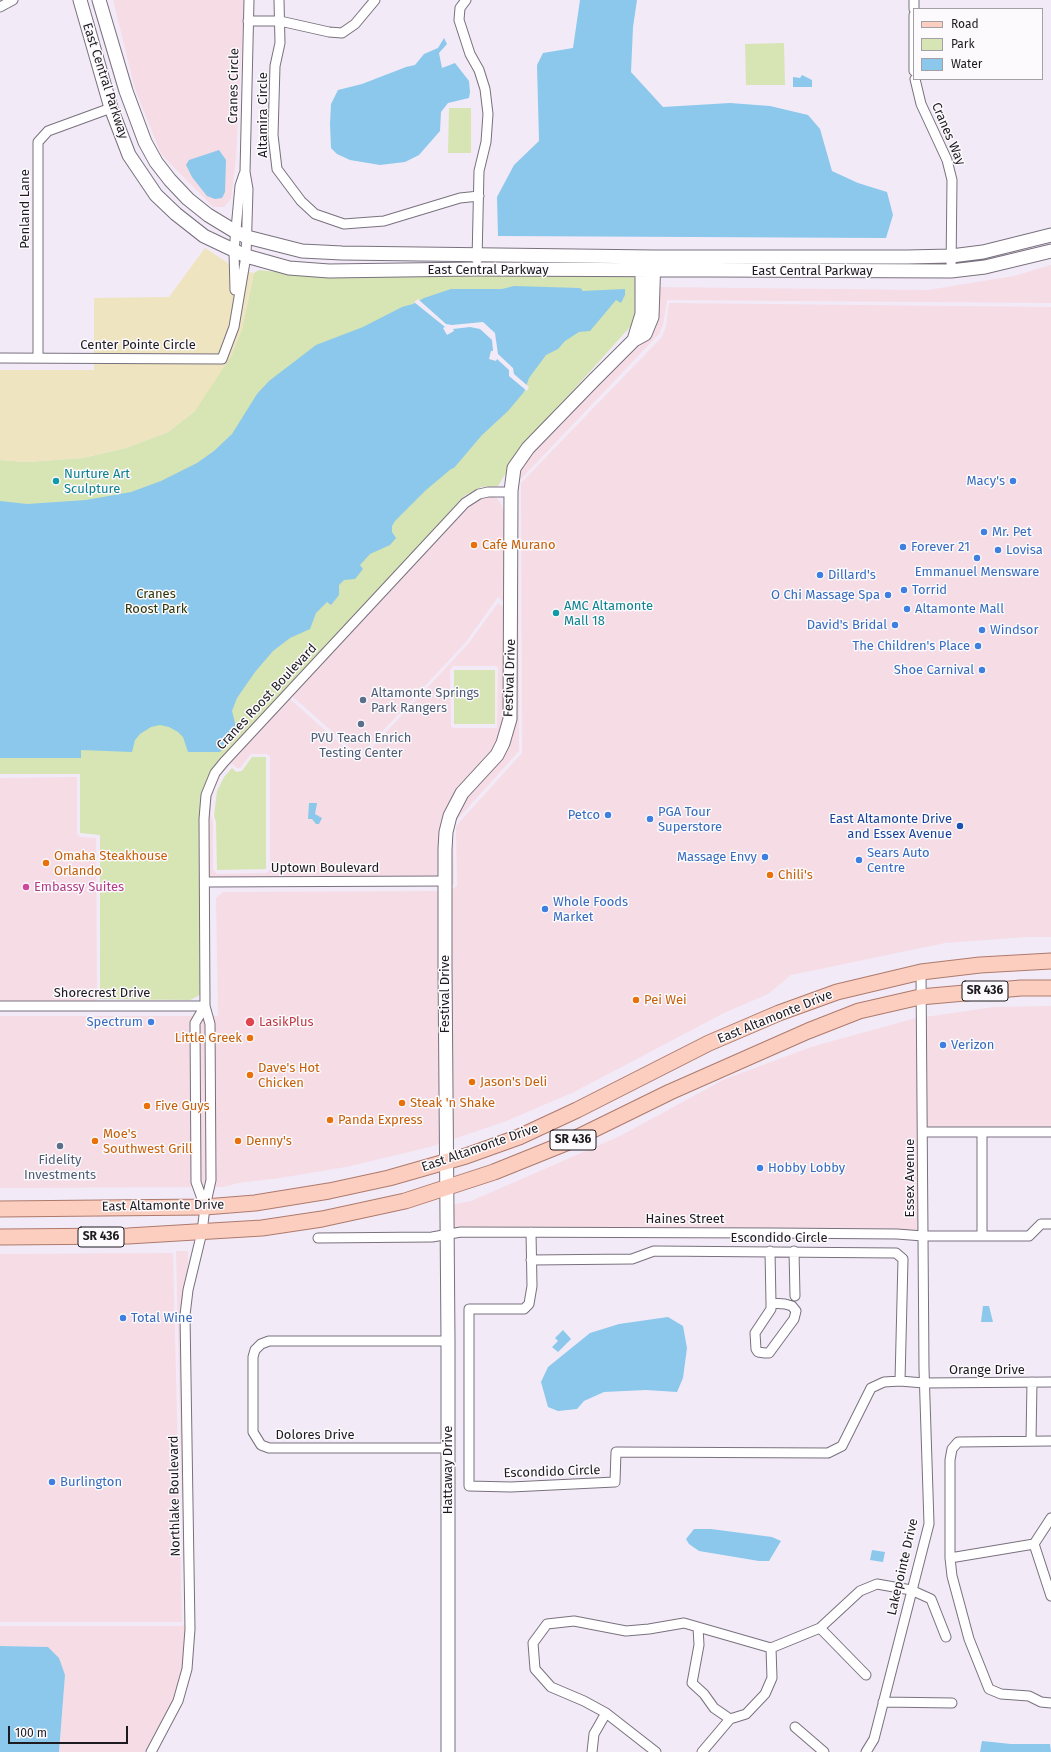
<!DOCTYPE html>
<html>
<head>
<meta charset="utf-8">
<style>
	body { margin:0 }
	#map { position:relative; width:1051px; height:1752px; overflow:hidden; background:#f3eaf8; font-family:"Fira Sans",sans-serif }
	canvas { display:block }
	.legend { position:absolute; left:913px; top:8px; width:130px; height:72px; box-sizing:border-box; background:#fcfafd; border:1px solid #a3a1a5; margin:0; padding:5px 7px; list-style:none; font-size:12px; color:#1e1b20 }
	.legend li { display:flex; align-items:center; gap:8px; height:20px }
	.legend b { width:20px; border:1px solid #a3a1a5 }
	.scale { position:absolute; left:8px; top:1726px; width:120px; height:18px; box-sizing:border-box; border:2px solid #1e1b20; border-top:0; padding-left:5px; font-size:12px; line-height:14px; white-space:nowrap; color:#1e1b20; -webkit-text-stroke:3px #fcfafd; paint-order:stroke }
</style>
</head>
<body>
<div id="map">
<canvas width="1051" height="1752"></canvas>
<ul class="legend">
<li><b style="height:5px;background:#fccebf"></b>Road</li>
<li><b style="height:11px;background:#d7e4b4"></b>Park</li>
<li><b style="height:11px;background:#8bc8eb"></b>Water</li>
</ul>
<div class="scale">100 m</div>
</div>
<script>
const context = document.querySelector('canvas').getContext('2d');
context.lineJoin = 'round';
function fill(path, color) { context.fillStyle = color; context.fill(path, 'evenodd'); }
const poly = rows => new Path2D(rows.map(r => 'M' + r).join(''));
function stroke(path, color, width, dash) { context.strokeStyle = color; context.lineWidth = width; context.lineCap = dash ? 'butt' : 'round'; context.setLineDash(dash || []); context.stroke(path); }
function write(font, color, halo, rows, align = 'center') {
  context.font = font + ' "Fira Sans",sans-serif'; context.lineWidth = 3; context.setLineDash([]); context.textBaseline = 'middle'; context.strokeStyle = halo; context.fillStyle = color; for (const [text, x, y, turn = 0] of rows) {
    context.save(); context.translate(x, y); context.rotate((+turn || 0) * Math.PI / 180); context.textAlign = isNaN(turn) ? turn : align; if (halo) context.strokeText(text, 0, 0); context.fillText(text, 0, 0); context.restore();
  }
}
fill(poly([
	[113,0,244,0,236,158,231,199,224,207,213,207,161,154,135,89],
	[1051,265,1051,303,667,300,663,325,659,334,518,482,519,751,453,824,454,884,449,887,449,849,454,817,465,797,503,755,514,720,515,492,518,470,531,451,640,339,649,322,652,310,652,287,928,290,1014,276],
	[669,303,1051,307,1051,937,1026,937,945,943,791,975,768,994,724,1013,574,1092,504,1122,430,1147,346,1167,280,1178,238,1183,223,1187,0,1188,0,1016,218,1016,216,898,223,892,450,891,457,886,456,826,522,753,521,483,662,337,666,326],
	[485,496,497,498,502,506,504,514,505,604,498,597,466,642,362,753,356,753,291,695,424,553,477,499],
	[498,603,505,608,506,718,494,752,459,790,441,876,209,877,208,819,210,796,219,776,289,698,354,756,363,757,468,644],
	[453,666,495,666,498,667,497,728,454,728,451,727,450,670],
	[251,754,267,754,270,757,270,869,267,873,217,874,213,870,213,822,211,816,211,803,214,790,221,774,230,765,233,764,237,768,240,768],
	[77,777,77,834,80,837,96,838,97,1001,0,1002,0,778],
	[1051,1006,1051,1127,927,1127,925,1017,994,1007],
	[916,1018,919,1231,897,1229,771,1228,451,1229,450,1205,471,1201,620,1136,725,1079,811,1047],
	[176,1251,188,1251,188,1269,180,1315,186,1629,183,1668,175,1699,145,1752,59,1752,65,1675,48,1647,0,1646,0,1626,182,1626,185,1624],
	[173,1253,182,1622,0,1622,0,1254]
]), '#f5dce5');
fill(poly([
	[784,43,785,85,746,85,745,44],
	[449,108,471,108,471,153,448,153],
	[259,270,305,275,634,276,641,285,639,317,522,447,498,486,481,487,464,496,211,772,205,785,201,807,202,991,200,995,190,1000,100,999,100,835,80,833,80,774,0,774,0,460,27,462,82,458,126,448,168,432,195,411,242,329,254,273],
	[454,670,495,670,495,724,454,724],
	[252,757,266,757,266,869,217,870,216,822,214,816,217,791,224,777,232,768,236,772,242,771]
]), '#d7e4b4');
fill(poly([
	[205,248,228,263,231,269,254,273,242,329,232,355,195,411,168,432,126,448,82,458,27,462,0,460,0,370,94,370,94,298,169,297]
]), '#eee4bf');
fill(poly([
	[580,0,637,0,633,27,631,72,663,107,730,103,770,106,808,115,820,129,832,171,858,183,887,192,893,215,886,238,498,236,497,197,514,165,539,141,537,65,543,53,573,48],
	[444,38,447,44,439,53,442,68,455,63,469,81,470,92,469,98,448,103,441,112,440,131,419,155,405,162,380,165,350,160,337,154,331,148,330,124,331,104,338,90,362,84,406,67,415,65,424,54,438,48],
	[802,75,812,80,812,87,793,87,793,77,800,78],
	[219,150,226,160,225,192,222,198,215,199,207,196,192,177,186,165,189,160],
	[514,286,579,288,582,289,582,291,625,289,625,295,621,303,616,300,590,331,579,332,565,341,558,349,546,355,529,378,524,392,508,411,482,435,454,468,451,469,426,490,395,521,392,526,392,532,396,538,390,545,370,554,360,565,363,569,355,579,344,580,339,585,339,595,331,605,327,602,316,613,310,629,290,638,273,651,255,672,237,698,232,711,236,727,239,731,220,752,188,752,183,737,178,732,169,727,160,725,151,727,140,734,135,740,132,752,81,750,81,758,0,758,0,501,27,504,86,500,131,492,161,481,197,463,214,451,232,434,257,394,269,381,316,345,363,327,402,307,413,304,424,298,451,289,502,289],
	[309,803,317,803,315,814,322,818,319,824,316,824,312,819,308,819],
	[983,1306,989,1306,993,1322,981,1322],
	[668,1317,683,1326,687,1348,683,1378,677,1392,646,1390,604,1392,584,1401,577,1409,558,1411,548,1407,541,1382,548,1367,590,1333,619,1324],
	[563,1330,571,1339,558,1352,552,1347,558,1341,555,1338],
	[694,1529,711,1529,772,1537,781,1541,769,1561,759,1561,699,1551,689,1544,686,1539],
	[872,1550,885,1552,883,1562,870,1560],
	[0,1646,48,1647,59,1658,65,1675,59,1752,0,1752],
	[982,1741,1011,1744,1050,1744,1051,1752,980,1752]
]), '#8bc8eb');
fill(poly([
	[418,299,446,324,452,325,483,322,495,333,498,354,513,368,514,374,529,387,527,391,509,376,509,370,497,359,496,361,489,359,491,351,493,351,492,340,480,329,470,327,453,329,454,331,447,335,443,328,445,327,414,302]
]), '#f3eaf8');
const street = poly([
	[279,0,280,43,275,66,273,135,277,169,301,201,315,214,344,224,384,221,460,198,479,196],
	[466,0,460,8,459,20,470,54,479,70,485,89,488,114,486,142,479,171,477,260],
	[0,7,13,0],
	[914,9,914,0],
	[914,15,914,71],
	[248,21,280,21,329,32,342,33,355,24,375,0],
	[915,79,921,104,947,160,952,180,951,271],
	[235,290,234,251,240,186,244,174],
	[0,358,222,359,234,327,246,256,248,189,245,172,249,0],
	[38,358,38,142,48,131,111,108],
	[205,882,445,881],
	[0,1006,205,1006],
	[923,1132,1051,1132],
	[982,1132,982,1236],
	[205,1207,196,1182,195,1023,205,1006],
	[531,1232,532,1286,529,1304,524,1309,469,1309,469,1486,511,1487,615,1482,616,1452,828,1453,842,1446,871,1388,884,1382,900,1381,903,1259,896,1253,654,1251,632,1259,531,1260],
	[318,1238,432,1237,461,1232,771,1233,897,1234,923,1236,1029,1236,1041,1224,1051,1224],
	[770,1251,771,1303,771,1309,755,1333,756,1349,758,1352,765,1353,769,1353,794,1319,796,1311,792,1306,785,1304,771,1303],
	[794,1251,795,1296],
	[900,1381,924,1383,1051,1382],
	[1031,1441,1032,1382],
	[1051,1441,958,1442,952,1449,950,1460,950,1558,952,1576,969,1639,989,1689,1001,1694,1029,1696,1041,1702,1051,1703],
	[447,1448,269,1448,261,1445,253,1432,253,1357,255,1350,261,1344,269,1341,448,1341],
	[1034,1544,1051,1596],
	[950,1558,1034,1544,1051,1518],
	[698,1627,699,1645,692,1683,704,1694,714,1708,730,1719],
	[820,1628,866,1675],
	[771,1648,820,1628,860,1591,877,1584,911,1590,931,1599,946,1637],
	[883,1702,952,1703],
	[795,1727,824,1752],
	[151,1752,178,1701,187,1669,190,1629,185,1315,188,1290,202,1232,205,1207,211,1180,210,1024,205,1006,204,819,206,795,215,773,224,762,465,503,479,494,488,492,511,492],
	[592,1752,594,1734,606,1713],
	[656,1752,606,1713,584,1701,551,1687,535,1669,533,1643,547,1624,574,1621,626,1631,649,1629,684,1623,771,1648,772,1678,765,1694,746,1714,730,1719,702,1752],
	[866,1752,874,1739,929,1524,924,1369,921,972]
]);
const secondary = poly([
	[80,0,111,108,129,155,156,195,176,214,204,236,246,256,289,268,329,271,476,269,951,271,985,267,1051,251],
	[99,0,126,91,145,142,156,162,170,180,188,199,208,215,236,232,247,237,302,251,342,253,654,257,907,257,951,256,983,252,1051,235],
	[634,340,642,314,642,263],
	[448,1752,448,1341,445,967,445,849,446,832,450,816,462,793,497,755,503,743,510,719,511,491,514,468,528,448,593,381,634,340,645,334,652,317,654,257]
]);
const primary = poly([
	[0,1209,205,1207,255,1203,329,1191,389,1178,466,1156,519,1137,577,1110,709,1043,779,1013,837,992,921,972,980,965,1051,961],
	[0,1237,128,1236,262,1228,322,1219,405,1201,494,1172,566,1143,670,1092,808,1031,859,1011,920,997,1021,988,1051,988]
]);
stroke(street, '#79717e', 11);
stroke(secondary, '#79717e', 15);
stroke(primary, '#ad7a6c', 17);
stroke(street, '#fff', 9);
stroke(secondary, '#fff', 13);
stroke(primary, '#fccebf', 15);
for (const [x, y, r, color] of [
	[56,481,4,"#0f9aa8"],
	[1013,481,4,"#3f7fe0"],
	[984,532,4,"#3f7fe0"],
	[474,545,4,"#e8710a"],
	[903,547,4,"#3f7fe0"],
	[998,550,4,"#3f7fe0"],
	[977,558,4,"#3f7fe0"],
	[820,575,4,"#3f7fe0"],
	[904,590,4,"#3f7fe0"],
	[888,595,4,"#3f7fe0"],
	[907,609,4,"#3f7fe0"],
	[556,613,4,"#0f9aa8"],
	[895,625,4,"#3f7fe0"],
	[982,630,4,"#3f7fe0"],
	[978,646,4,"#3f7fe0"],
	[982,670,4,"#3f7fe0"],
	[363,700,4,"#5c6f8a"],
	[361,724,4,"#5c6f8a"],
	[608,815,4,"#3f7fe0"],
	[650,819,4,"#3f7fe0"],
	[960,826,4,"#1a4fb4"],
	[765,857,4,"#3f7fe0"],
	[859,860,4,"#3f7fe0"],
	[46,863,4,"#e8710a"],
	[770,875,4,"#e8710a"],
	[26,887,4,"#d1479c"],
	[545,909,4,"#3f7fe0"],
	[636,1000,4,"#e8710a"],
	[151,1022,4,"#3f7fe0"],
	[250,1022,5,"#e0444e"],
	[250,1038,4,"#e8710a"],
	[943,1045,4,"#3f7fe0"],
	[250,1075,4,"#e8710a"],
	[472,1082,4,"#e8710a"],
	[402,1103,4,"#e8710a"],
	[147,1106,4,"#e8710a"],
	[330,1120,4,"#e8710a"],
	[95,1141,4,"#e8710a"],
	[238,1141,4,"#e8710a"],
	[60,1146,4,"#5c6f8a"],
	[760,1168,4,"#3f7fe0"],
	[123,1318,4,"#3f7fe0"],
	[52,1482,4,"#3f7fe0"]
]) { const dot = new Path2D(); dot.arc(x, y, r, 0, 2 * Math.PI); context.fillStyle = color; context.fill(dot); stroke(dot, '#fcfafd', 1.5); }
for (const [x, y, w] of [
	[985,991,46],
	[573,1140,46],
	[101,1237,46]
]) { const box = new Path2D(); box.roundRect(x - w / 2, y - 10, w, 20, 3); context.fillStyle = '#fcfafd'; context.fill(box); stroke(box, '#1e1b20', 1); }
write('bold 12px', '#1e1b20', null, [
	["SR 436",985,991],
	["SR 436",573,1140],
	["SR 436",101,1237]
]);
write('13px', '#1e1b20', '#fcfafd', [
	["East Central Parkway",105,81,72],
	["Cranes Circle",234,86,-89],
	["Altamira Circle",263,115,-90],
	["Cranes Way",948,134,67],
	["Penland Lane",25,209,-90],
	["East Central Parkway",488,270],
	["East Central Parkway",812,271],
	["Center Pointe Circle",138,345],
	["Festival Drive",510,678,-88],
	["Cranes Roost Boulevard",267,697,-47],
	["Uptown Boulevard",325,868],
	["Shorecrest Drive",102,993],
	["Festival Drive",445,994,-90],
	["East Altamonte Drive",775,1017,-22],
	["East Altamonte Drive",480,1148,-19],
	["Essex Avenue",910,1178,-90],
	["East Altamonte Drive",163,1206,-1],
	["Haines Street",685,1219],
	["Escondido Circle",779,1238],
	["Orange Drive",987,1370],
	["Dolores Drive",315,1435],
	["Hattaway Drive",448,1470,-90],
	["Escondido Circle",552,1472,-2],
	["Northlake Boulevard",175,1496,-91],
	["Lakepointe Drive",903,1567,-77]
]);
write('13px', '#0d838f', '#fcfafd', [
	["Nurture Art",64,474],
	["Sculpture",64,489],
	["AMC Altamonte",564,606],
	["Mall 18",564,621]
], 'left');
write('13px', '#366cbe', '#fcfafd', [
	["Macy's",1005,481,"right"],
	["Mr. Pet",992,532],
	["Forever 21",911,547],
	["Lovisa",1006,550],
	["Emmanuel Mensware",977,572,"center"],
	["Dillard's",828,575],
	["Torrid",912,590],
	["O Chi Massage Spa",880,595,"right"],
	["Altamonte Mall",915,609],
	["David's Bridal",887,625,"right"],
	["Windsor",990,630],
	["The Children's Place",970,646,"right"],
	["Shoe Carnival",974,670,"right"],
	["PGA Tour",658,812],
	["Superstore",658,827],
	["Petco",600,815,"right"],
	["Sears Auto",867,853],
	["Centre",867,868],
	["Massage Envy",757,857,"right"],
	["Whole Foods",553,902],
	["Market",553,917],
	["Spectrum",143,1022,"right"],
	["Verizon",951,1045],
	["Hobby Lobby",768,1168],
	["Total Wine",131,1318],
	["Burlington",60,1482]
], 'left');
write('13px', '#c56008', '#fcfafd', [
	["Cafe Murano",482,545],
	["Omaha Steakhouse",54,856],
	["Orlando",54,871],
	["Chili's",778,875],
	["Pei Wei",644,1000],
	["Little Greek",242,1038,"right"],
	["Dave's Hot",258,1068],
	["Chicken",258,1083],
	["Jason's Deli",480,1082],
	["Steak 'n Shake",410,1103],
	["Five Guys",155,1106],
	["Panda Express",338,1120],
	["Moe's",103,1134],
	["Southwest Grill",103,1149],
	["Denny's",246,1141]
], 'left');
write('13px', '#2f380b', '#fcfafd', [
	["Cranes",156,594],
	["Roost Park",156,609]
]);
write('13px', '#4e5e75', '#fcfafd', [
	["Altamonte Springs",371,693,"left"],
	["Park Rangers",371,708,"left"],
	["PVU Teach Enrich",361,738],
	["Testing Center",361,753],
	["Fidelity",60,1160],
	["Investments",60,1175]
]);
write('13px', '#164399', '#fcfafd', [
	["East Altamonte Drive",952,819],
	["and Essex Avenue",952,834]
], 'right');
write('13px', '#b23c85', '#fcfafd', [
	["Embassy Suites",34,887]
], 'left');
write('13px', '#be3a42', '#fcfafd', [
	["LasikPlus",259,1022]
], 'left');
</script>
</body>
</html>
